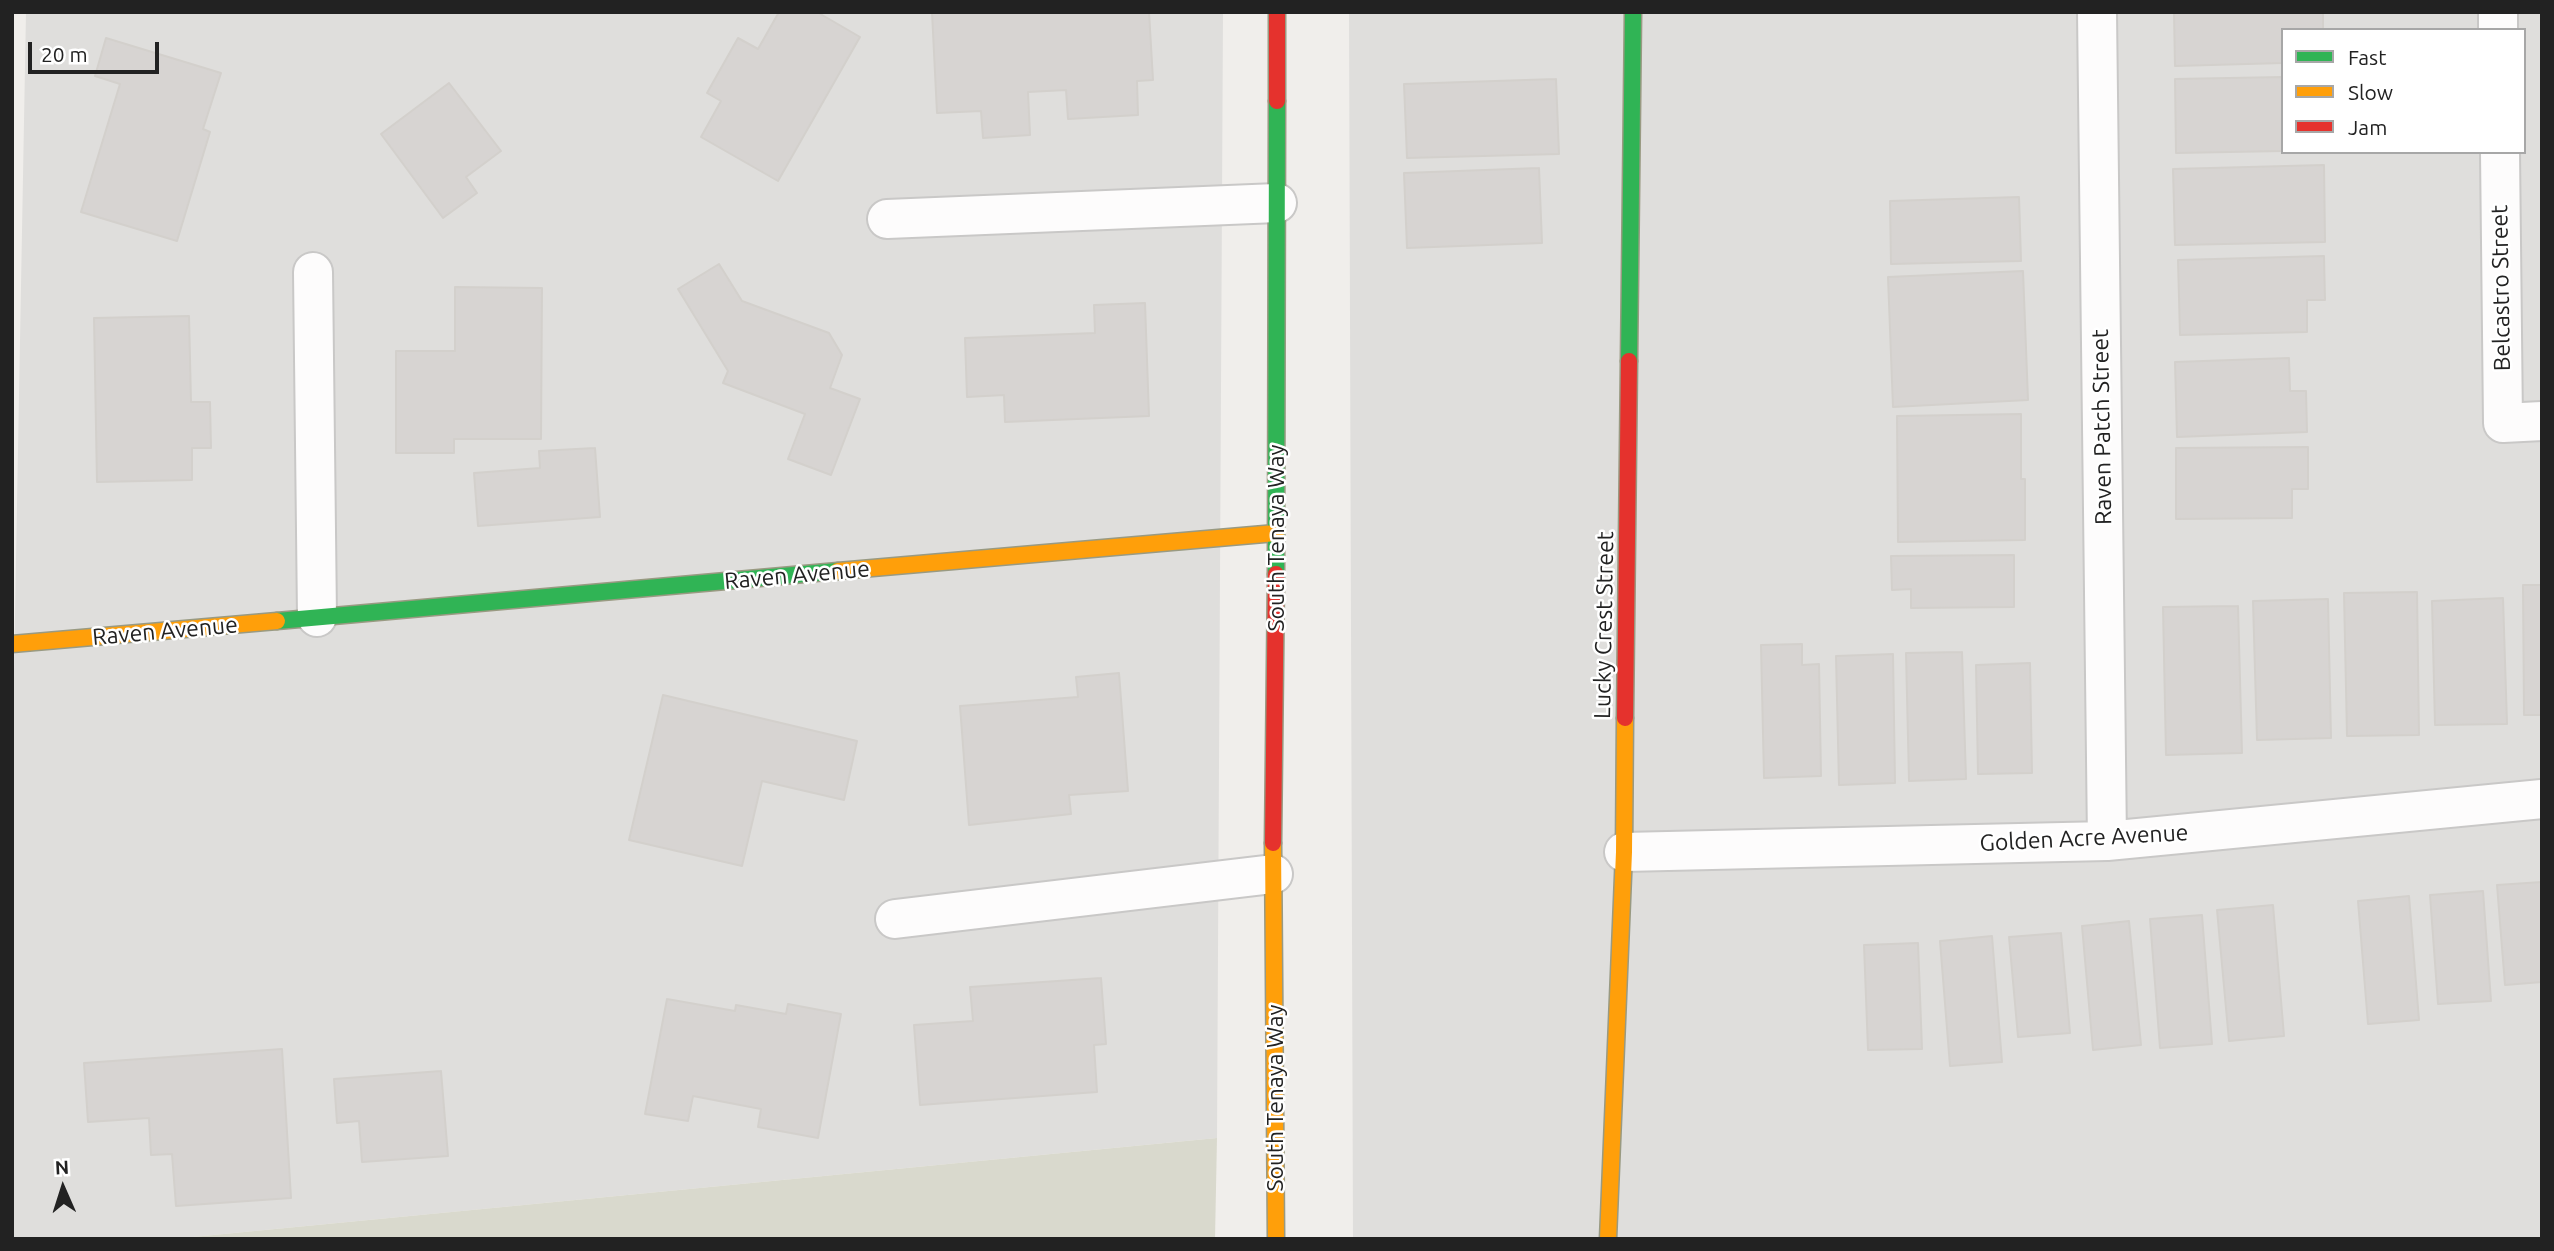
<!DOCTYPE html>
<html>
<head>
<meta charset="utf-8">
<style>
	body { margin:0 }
	#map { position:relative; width:2554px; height:1251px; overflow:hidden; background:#f0eeeb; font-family:Ubuntu,sans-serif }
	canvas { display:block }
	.frame { position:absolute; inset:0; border:14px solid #222; pointer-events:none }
	.legend { position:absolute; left:2281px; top:28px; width:245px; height:126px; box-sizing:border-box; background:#fff; border:2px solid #a7a7a7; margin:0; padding:9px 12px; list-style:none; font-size:21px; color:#222 }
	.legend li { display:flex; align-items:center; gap:14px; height:35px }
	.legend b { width:35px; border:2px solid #a7a7a7 }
	.north { position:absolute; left:28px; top:1153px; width:70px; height:70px; -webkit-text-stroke:5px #fff; paint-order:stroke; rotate:357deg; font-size:19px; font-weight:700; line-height:28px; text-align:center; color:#222 }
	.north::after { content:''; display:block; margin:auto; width:24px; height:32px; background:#222; clip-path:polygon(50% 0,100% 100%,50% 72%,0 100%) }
	.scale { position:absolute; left:28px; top:42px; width:131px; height:32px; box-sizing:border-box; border:4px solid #222; border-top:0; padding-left:9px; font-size:21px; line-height:24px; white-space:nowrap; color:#222; -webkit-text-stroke:5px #fff; paint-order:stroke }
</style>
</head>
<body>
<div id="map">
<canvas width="2554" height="1251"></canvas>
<div class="frame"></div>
<ul class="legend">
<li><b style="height:9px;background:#30b455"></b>Fast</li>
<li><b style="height:9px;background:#ff9f0a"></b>Slow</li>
<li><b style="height:9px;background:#e5322d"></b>Jam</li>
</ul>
<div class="north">N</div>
<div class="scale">20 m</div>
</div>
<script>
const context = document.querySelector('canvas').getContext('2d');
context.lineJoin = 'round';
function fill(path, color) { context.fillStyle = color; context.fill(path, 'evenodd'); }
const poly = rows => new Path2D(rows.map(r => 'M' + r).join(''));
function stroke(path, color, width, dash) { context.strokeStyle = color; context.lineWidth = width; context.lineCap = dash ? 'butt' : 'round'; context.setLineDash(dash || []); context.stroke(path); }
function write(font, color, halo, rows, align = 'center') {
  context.font = font + ' Ubuntu,sans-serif'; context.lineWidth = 5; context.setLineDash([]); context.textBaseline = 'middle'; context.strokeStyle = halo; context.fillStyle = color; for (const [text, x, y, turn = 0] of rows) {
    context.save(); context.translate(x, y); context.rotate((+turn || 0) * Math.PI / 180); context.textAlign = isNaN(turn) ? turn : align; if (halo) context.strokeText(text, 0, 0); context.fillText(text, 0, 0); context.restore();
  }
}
fill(poly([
	[26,12,1223,12,1217,1138,172,1239,12,1239,12,779],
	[1349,12,2542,12,2542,1239,1353,1239],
	[2283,30,2524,30,2524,152,2283,152]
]), '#dfdedc');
fill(poly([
	[1217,1138,1215,1239,172,1239]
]), '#d9d9cd');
const building = poly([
	[779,12,817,12,860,37,778,181,701,137,721,101,707,93,738,38,758,49,779,12],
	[932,12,1149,12,1153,80,1137,81,1138,115,1068,119,1066,90,1028,92,1030,135,983,138,981,111,937,113,932,12],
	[2174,12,2323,12,2323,30,2283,30,2283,63,2175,66,2174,12],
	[106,38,221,73,203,129,210,132,177,241,81,212,120,84,95,76,106,38],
	[2283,77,2283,151,2176,153,2175,79,2283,77],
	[1556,79,1559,154,1407,158,1404,84,1556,79],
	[449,83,501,151,466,177,477,193,443,218,381,134,449,83],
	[2324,165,2325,242,2175,245,2173,169,2324,165],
	[1539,168,1542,243,1407,248,1404,173,1539,168],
	[2019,197,2021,261,1891,264,1890,201,2019,197],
	[2324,256,2325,300,2307,300,2307,332,2180,335,2178,260,2324,256],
	[719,264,742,301,829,333,842,355,830,388,860,399,831,475,788,459,805,414,723,383,728,371,678,289,719,264],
	[2023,271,2028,400,1893,407,1888,277,2023,271],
	[455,287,542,288,541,439,454,439,454,453,396,453,396,351,455,351,455,287],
	[1145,303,1149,416,1005,422,1004,395,967,397,965,338,1095,333,1094,305,1145,303],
	[189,316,191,402,210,402,211,448,192,448,192,480,97,482,94,318,189,316],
	[2289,358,2290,391,2306,391,2307,432,2177,437,2175,362,2289,358],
	[2021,414,2021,479,2025,479,2025,540,1898,542,1897,416,2021,414],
	[2308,447,2308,489,2292,489,2292,518,2176,519,2176,448,2308,447],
	[595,448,600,517,478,526,474,473,540,468,539,451,595,448],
	[2014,555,2014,607,1911,608,1911,589,1892,590,1891,556,2014,555],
	[2523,585,2542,585,2542,715,2524,715,2523,585],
	[2417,592,2419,735,2347,736,2344,593,2417,592],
	[2503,598,2507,724,2435,725,2432,601,2503,598],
	[2328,599,2331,738,2257,740,2253,601,2328,599],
	[2238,606,2242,753,2166,755,2163,607,2238,606],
	[1802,644,1802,665,1819,664,1821,776,1764,778,1761,645,1802,644],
	[1962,652,1966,779,1909,781,1906,653,1962,652],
	[1893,654,1895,783,1839,785,1836,656,1893,654],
	[2030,663,2032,773,1978,774,1976,665,2030,663],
	[1119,673,1128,791,1069,795,1071,814,969,825,960,706,1078,697,1076,677,1119,673],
	[663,695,857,741,844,800,762,781,742,866,629,840,663,695],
	[2542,882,2542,982,2505,985,2497,885,2542,882],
	[2483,891,2491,1001,2438,1004,2430,895,2483,891],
	[2409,896,2419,1020,2368,1024,2358,901,2409,896],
	[2273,905,2284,1036,2229,1041,2217,910,2273,905],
	[2202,915,2212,1044,2160,1048,2150,919,2202,915],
	[2129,921,2141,1045,2093,1050,2082,926,2129,921],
	[2061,933,2070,1033,2018,1037,2009,937,2061,933],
	[1992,936,2002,1062,1950,1066,1940,941,1992,936],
	[1918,943,1922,1049,1868,1050,1864,945,1918,943],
	[1101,978,1106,1044,1094,1045,1097,1092,920,1105,914,1025,973,1021,970,987,1101,978],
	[667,999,735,1011,736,1005,786,1014,788,1004,841,1014,818,1138,758,1127,761,1109,693,1096,688,1121,645,1114,667,999],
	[282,1049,291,1198,176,1206,172,1154,151,1155,149,1118,88,1122,84,1063,282,1049],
	[441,1071,448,1156,362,1162,359,1121,337,1123,334,1079,441,1071]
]);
fill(building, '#d7d4d2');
stroke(building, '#d3d0cc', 2);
const street = poly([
	[2097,12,2107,841],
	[2498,12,2498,30],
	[2500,152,2503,423,2542,421],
	[887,219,1277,203],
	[313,272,317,617],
	[1624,852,2107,841,2542,799],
	[895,919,1273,874]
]);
const fast = poly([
	[1629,361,1633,12],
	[1276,574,1277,101],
	[277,621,838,571]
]);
const slow = poly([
	[838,571,1276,533],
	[12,644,277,621],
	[1273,843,1276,1239],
	[1608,1239,1624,852,1625,718]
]);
const jam = poly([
	[1277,101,1277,12],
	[1625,718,1629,361],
	[1273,843,1276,574]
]);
stroke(street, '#c9c8c7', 42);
stroke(fast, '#999a82', 19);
stroke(slow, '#999a82', 19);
stroke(jam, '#999a82', 19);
stroke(street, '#fdfcfc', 38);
stroke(fast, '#30b455', 16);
stroke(slow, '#ff9f0a', 16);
stroke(jam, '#e5322d', 16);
write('23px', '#222', '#fff', [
	["Belcastro Street",2501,288,-91],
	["Raven Patch Street",2102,427,-91],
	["South Tenaya Way",1276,538,-90],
	["Raven Avenue",797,575,-5],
	["Lucky Crest Street",1604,625,-89],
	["Raven Avenue",165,631,-5],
	["Golden Acre Avenue",2084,838,-3],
	["South Tenaya Way",1275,1098,-90]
]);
</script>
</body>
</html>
